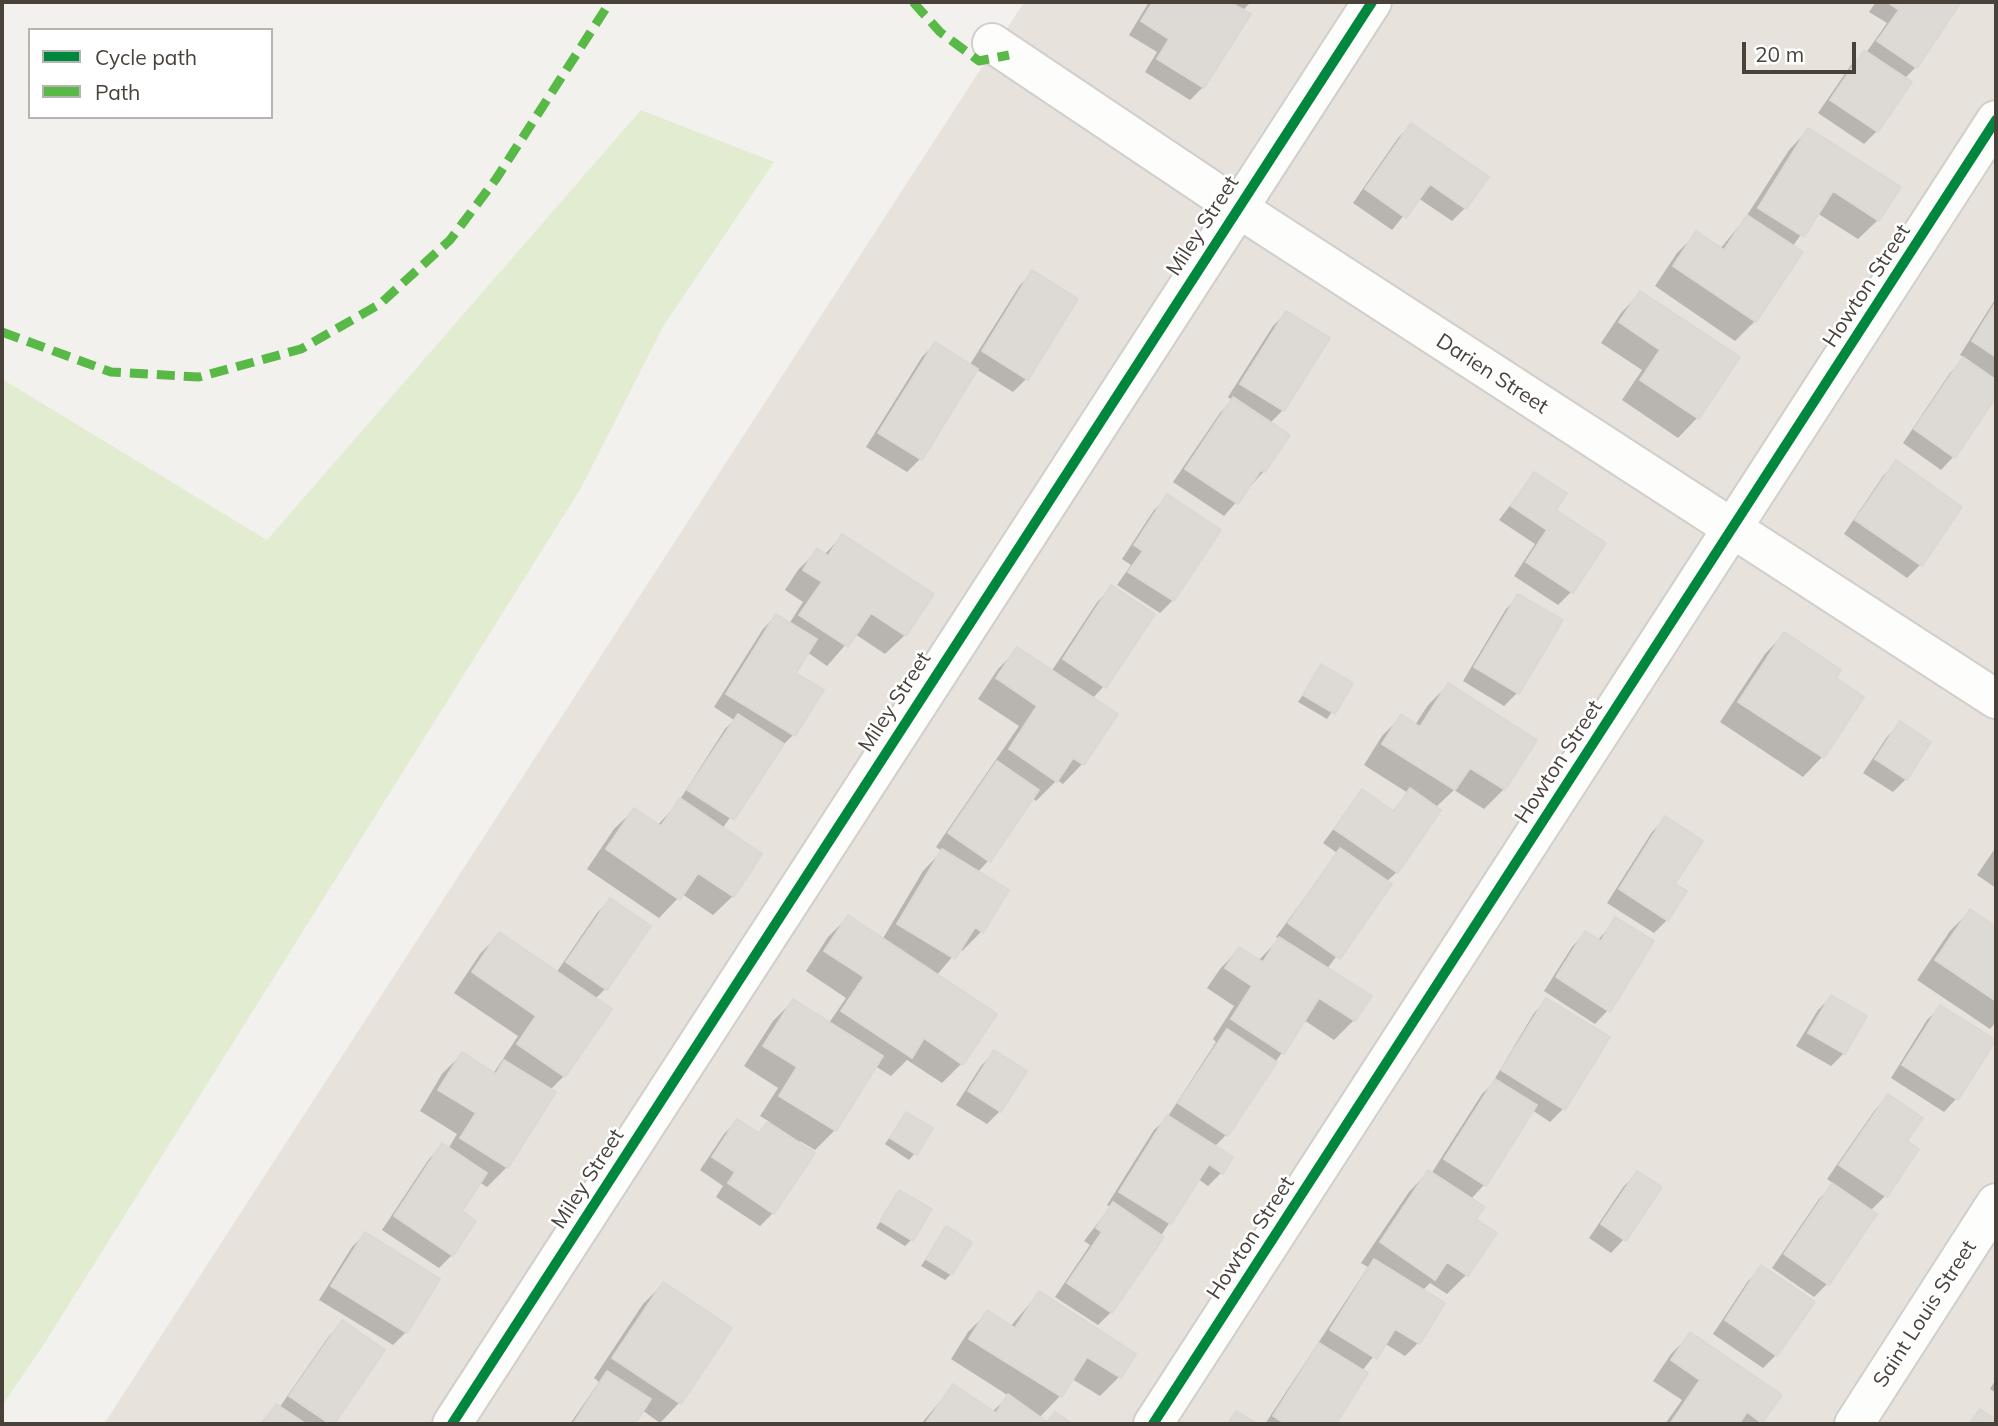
<!DOCTYPE html>
<html>
<head>
<meta charset="utf-8">
<style>
	body { margin:0 }
	#map { position:relative; width:1998px; height:1426px; overflow:hidden; background:#f3f1ee; font-family:Mulish,sans-serif }
	canvas { display:block }
	.frame { position:absolute; inset:0; border:4px solid #49423a; pointer-events:none }
	.legend { position:absolute; left:28px; top:28px; width:245px; height:91px; box-sizing:border-box; background:#fff; border:2px solid #b6b3b0; margin:0; padding:9px 12px; list-style:none; font-size:21px; color:#49423a }
	.legend li { display:flex; align-items:center; gap:14px; height:35px }
	.legend b { width:35px; border:2px solid #b6b3b0 }
	.scale { position:absolute; left:1742px; top:42px; width:114px; height:32px; box-sizing:border-box; border:4px solid #49423a; border-top:0; padding-left:9px; font-size:21px; line-height:24px; white-space:nowrap; color:#49423a; -webkit-text-stroke:5px #fff; paint-order:stroke }
</style>
</head>
<body>
<div id="map">
<canvas width="1998" height="1426"></canvas>
<div class="frame"></div>
<ul class="legend">
<li><b style="height:9px;background:#00873e"></b>Cycle path</li>
<li><b style="height:9px;background:#58b947"></b>Path</li>
</ul>
<div class="scale">20 m</div>
</div>
<script>
const context = document.querySelector('canvas').getContext('2d');
context.lineJoin = 'round';
function fill(path, color) { context.fillStyle = color; context.fill(path, 'evenodd'); }
const poly = rows => new Path2D(rows.map(r => 'M' + r).join(''));
function stroke(path, color, width, dash) { context.strokeStyle = color; context.lineWidth = width; context.lineCap = dash ? 'butt' : 'round'; context.setLineDash(dash || []); context.stroke(path); }
function write(font, color, halo, rows, align = 'center') {
  context.font = font + ' Mulish,sans-serif'; context.lineWidth = 5; context.setLineDash([]); context.textBaseline = 'middle'; context.strokeStyle = halo; context.fillStyle = color; for (const [text, x, y, turn = 0] of rows) {
    context.save(); context.translate(x, y); context.rotate((+turn || 0) * Math.PI / 180); context.textAlign = isNaN(turn) ? turn : align; if (halo) context.strokeText(text, 0, 0); context.fillText(text, 0, 0); context.restore();
  }
}
fill(poly([
	[1024,2,1996,2,1996,1424,104,1424]
]), '#e7e2dc');
fill(poly([
	[641,110,774,162,664,325,581,488,44,1344,2,1406,2,379,267,540]
]), '#e2ecd0');
fill(poly([
	[1149,2,1251,2,1242,11,1203,87,1190,100,1145,72,1157,52,1129,35],
	[1876,2,1959,2,1916,67,1904,79,1877,131,1864,144,1818,113,1851,65,1866,53,1887,23,1869,12],
	[1411,125,1465,208,1452,221,1418,198,1392,230,1353,203,1398,138],
	[1808,130,1878,220,1858,239,1817,213,1792,247,1755,321,1735,341,1655,286,1677,253,1696,234,1720,249,1744,220,1789,150],
	[1033,272,1026,379,1013,392,976,369,920,459,907,472,866,447,922,357,935,344,969,366,1020,285],
	[1640,293,1737,357,1697,418,1678,438,1622,400,1642,370,1601,343,1621,313],
	[1996,298,1996,394,1954,456,1941,470,1903,443,1950,373,1965,358,1960,355],
	[1286,313,1283,410,1269,424,1264,471,1224,516,1173,482,1220,413,1232,400,1228,397,1273,326],
	[1896,463,1920,565,1907,578,1844,534,1883,476],
	[1534,474,1553,510,1604,543,1571,592,1558,605,1514,576,1535,544,1499,520],
	[1168,497,1218,530,1173,600,1160,613,1117,585,1131,565,1122,559,1154,510],
	[842,536,905,635,885,654,855,634,827,666,807,652,794,674,821,691,793,735,780,748,722,829,733,896,713,915,682,894,659,918,587,869,614,829,634,810,657,826,677,804,725,729,734,720,714,707,763,629,776,616,789,624,803,602,785,590,798,570,817,551,824,555],
	[1111,588,1104,686,1092,699,1115,715,1082,764,1063,784,1057,780,1036,801,1032,798,988,861,977,873,982,931,962,951,959,949,936,976,962,1063,942,1083,907,1060,891,1076,875,1066,835,1130,815,1150,800,1141,773,1213,760,1226,716,1197,723,1186,700,1170,724,1134,737,1121,757,1134,770,1122,760,1116,778,1088,744,1066,773,1021,793,1001,829,1023,846,998,806,971,828,937,848,917,882,940,923,871,942,851,936,847,1019,726,978,699,998,669,1018,649,1051,672,1098,601],
	[1519,596,1517,693,1504,706,1463,681,1506,609],
	[1784,634,1834,678,1861,697,1822,757,1803,777,1720,722,1765,654],
	[1322,667,1351,684,1327,719,1298,702],
	[1448,685,1504,789,1484,809,1454,790,1435,808,1397,872,1386,882,1389,885,1327,969,1354,1020,1334,1040,1304,1020,1226,1135,1214,1147,1221,1173,1208,1186,1198,1179,1111,1312,1098,1325,1055,1297,1090,1245,1084,1241,1110,1207,1107,1205,1154,1130,1167,1118,1216,1042,1213,1039,1234,1006,1207,988,1220,969,1239,949,1258,961,1279,939,1276,937,1337,853,1323,843,1362,791,1392,812,1408,793,1364,765,1382,736,1401,717,1415,725,1428,705],
	[1900,724,1929,742,1906,779,1893,792,1863,773,1887,737],
	[1665,819,1673,884,1684,892,1667,920,1654,933,1607,903,1652,832],
	[1996,847,1996,888,1977,875],
	[610,900,605,989,595,999,564,1076,550,1090,507,1167,487,1187,479,1182,459,1211,452,1255,439,1268,382,1230,429,1159,442,1146,448,1149,457,1134,420,1111,442,1074,462,1054,493,1074,518,1036,454,993,480,954,499,934,556,973,597,913],
	[1970,911,1996,929,1996,1022,1990,1029,1917,980,1950,931],
	[1616,920,1608,1010,1595,1024,1544,991,1572,947,1585,933,1597,941],
	[1831,997,1844,1053,1831,1066,1796,1046,1818,1010],
	[1547,1000,1563,1109,1550,1122,1532,1110,1484,1185,1470,1200,1474,1219,1466,1275,1447,1294,1430,1283,1422,1291,1418,1343,1405,1356,1384,1343,1362,1371,1366,1374,1334,1424,1265,1424,1368,1267,1361,1263,1409,1192,1428,1172,1431,1174,1482,1094,1491,1085,1534,1013],
	[1941,1007,1957,1098,1944,1112,1891,1078,1927,1020],
	[994,1052,1000,1111,987,1124,956,1105,981,1066],
	[1888,1096,1905,1142,1917,1150,1885,1196,1870,1211,1875,1214,1827,1284,1814,1297,1772,1268,1819,1199,1834,1184,1827,1179,1875,1110],
	[906,1114,915,1153,909,1160,885,1144],
	[1638,1173,1624,1239,1611,1253,1589,1238,1624,1186],
	[900,1192,911,1240,905,1246,876,1228],
	[946,1229,951,1274,945,1280,921,1266],
	[365,1234,406,1332,393,1345,319,1300,352,1247],
	[1762,1268,1776,1355,1763,1368,1713,1334,1748,1281],
	[663,1284,729,1329,679,1403,660,1423,642,1410,633,1424,570,1424,599,1382,594,1378,643,1304],
	[1039,1293,1119,1377,1100,1396,1072,1379,1060,1396,1039,1418,1046,1423,1055,1414,1070,1424,921,1424,953,1386,992,1412,1009,1396,951,1359,968,1332,988,1312,1010,1327],
	[342,1323,382,1351,332,1424,260,1424,276,1406,279,1408,329,1336],
	[1690,1335,1761,1422,1759,1424,1665,1424,1682,1400,1653,1381,1671,1354],
	[1996,1379,1996,1393,1990,1389]
]), '#0003');
const building = poly([
	[1153,2,1230,2,1251,14,1204,88,1157,59,1169,39,1141,21,1153,2],
	[1887,2,1961,2,1917,68,1877,41,1899,10,1887,2],
	[1864,50,1912,82,1878,132,1830,100,1864,50],
	[1411,123,1489,177,1466,209,1430,184,1406,218,1365,189,1411,123],
	[1808,128,1901,187,1879,221,1833,191,1804,237,1758,208,1808,128],
	[1747,215,1803,252,1756,322,1673,266,1696,231,1724,250,1747,215],
	[1032,270,1078,299,1028,380,982,351,1032,270],
	[1640,291,1740,357,1699,419,1640,380,1660,350,1619,322,1640,291],
	[1996,302,1996,357,1972,341,1996,302],
	[1286,311,1330,338,1284,411,1240,384,1286,311],
	[935,342,978,369,922,460,878,433,935,342],
	[1963,357,1996,380,1996,397,1955,458,1914,429,1963,357],
	[1233,397,1290,435,1265,472,1261,470,1238,504,1185,469,1233,397],
	[1896,460,1962,507,1922,566,1855,520,1896,460],
	[1534,472,1567,493,1556,510,1606,543,1573,593,1526,562,1547,530,1511,506,1534,472],
	[1167,494,1221,530,1174,601,1128,572,1143,551,1134,545,1167,494],
	[842,534,934,594,906,636,871,613,848,647,799,615,822,582,803,570,817,548,828,556,842,534],
	[1111,585,1155,614,1106,688,1063,659,1111,585],
	[1518,594,1563,620,1519,694,1474,667,1518,594],
	[776,614,817,639,796,673,824,690,795,736,726,694,776,614],
	[1784,632,1841,670,1836,678,1864,697,1824,758,1738,702,1784,632],
	[1017,647,1118,714,1084,765,1073,758,1057,782,1009,749,1037,706,996,678,1017,647],
	[1321,664,1353,683,1335,714,1303,695,1321,664],
	[1448,683,1537,740,1505,790,1470,768,1455,790,1382,744,1401,714,1420,727,1448,683],
	[738,714,784,744,734,820,687,790,738,714],
	[1900,721,1931,742,1907,780,1875,759,1900,721],
	[997,761,1039,790,990,862,948,833,997,761],
	[1410,788,1441,810,1398,873,1334,829,1362,789,1394,812,1410,788],
	[680,798,762,854,734,897,698,873,680,900,606,849,634,808,661,826,680,798],
	[1665,816,1703,841,1675,884,1687,891,1668,921,1619,889,1665,816],
	[1340,848,1392,884,1340,959,1288,923,1340,848],
	[942,849,1009,890,983,933,975,927,955,959,897,924,942,849],
	[610,898,651,926,607,990,566,962,610,898],
	[1970,909,1996,927,1996,1001,1935,960,1970,909],
	[848,915,997,1014,963,1065,924,1038,912,1058,841,1011,864,977,824,951,848,915],
	[1615,917,1654,941,1610,1012,1556,977,1585,931,1601,941,1615,917],
	[499,932,612,1009,565,1077,517,1044,536,1016,472,972,499,932],
	[1279,937,1372,996,1355,1021,1319,998,1284,1054,1231,1019,1252,986,1225,968,1239,947,1263,962,1279,937],
	[1831,995,1867,1016,1845,1054,1808,1033,1831,995],
	[1546,998,1610,1037,1565,1110,1501,1070,1546,998],
	[793,999,883,1056,836,1131,779,1096,797,1067,763,1046,793,999],
	[1940,1005,1996,1040,1958,1100,1902,1065,1940,1005],
	[1227,1029,1277,1062,1228,1136,1178,1103,1227,1029],
	[994,1050,1027,1071,1001,1112,968,1091,994,1050],
	[462,1052,496,1074,504,1060,556,1092,508,1168,460,1138,476,1113,438,1090,462,1052],
	[1495,1079,1537,1105,1486,1186,1444,1159,1495,1079],
	[1888,1094,1923,1118,1907,1141,1919,1149,1887,1197,1839,1165,1888,1094],
	[906,1112,933,1128,917,1155,890,1138,906,1112],
	[1167,1115,1233,1157,1223,1174,1209,1164,1171,1224,1119,1192,1167,1115],
	[737,1119,759,1133,768,1122,815,1153,774,1214,728,1183,735,1172,712,1157,737,1119],
	[442,1143,487,1173,462,1211,476,1221,453,1256,394,1216,442,1143],
	[1428,1170,1485,1207,1476,1219,1497,1233,1468,1276,1447,1262,1435,1280,1380,1242,1428,1170],
	[1637,1171,1662,1187,1626,1241,1601,1224,1637,1171],
	[1832,1183,1877,1214,1829,1285,1784,1254,1832,1183],
	[899,1190,932,1209,913,1241,880,1221,899,1190],
	[1113,1202,1164,1237,1112,1313,1067,1283,1102,1232,1096,1228,1113,1202],
	[946,1226,972,1242,952,1275,926,1259,946,1226],
	[365,1232,440,1279,407,1333,331,1286,365,1232],
	[1374,1259,1445,1303,1420,1344,1395,1329,1377,1359,1330,1330,1374,1259],
	[1761,1265,1815,1302,1777,1356,1725,1320,1761,1265],
	[663,1282,732,1328,681,1404,612,1358,663,1282],
	[1039,1291,1136,1354,1121,1378,1087,1357,1062,1397,969,1339,987,1310,1015,1328,1039,1291],
	[342,1320,385,1350,334,1424,330,1424,289,1396,342,1320],
	[1690,1332,1782,1395,1762,1423,1747,1412,1739,1424,1670,1424,1700,1380,1671,1360,1690,1332],
	[1319,1343,1368,1373,1336,1424,1286,1424,1273,1416,1319,1343],
	[607,1371,651,1399,635,1424,573,1424,607,1371],
	[953,1384,996,1413,1008,1394,1047,1422,1055,1412,1073,1424,925,1424,953,1384],
	[276,1404,306,1424,262,1424,276,1404],
	[1980,1409,1996,1420,1996,1424,1969,1424,1980,1409],
	[1236,1411,1258,1424,1228,1424,1236,1411]
]);
fill(building, '#dddad6');
stroke(building, '#dbd8d4', 2);
const minor = poly([
	[992,43,1238,208,1996,699],
	[452,1424,1372,2],
	[1153,1424,1996,120],
	[1854,1424,1996,1203]
]);
stroke(minor, '#d1cfcc', 42);
stroke(minor, '#fdfdfc', 38);
stroke(poly([
	[913,2,940,32,979,61,1009,55],
	[2,332,111,372,199,377,301,349,380,304,450,240,496,179,610,2]
]), '#58b947', 9, [18, 9]);
stroke(poly([
	[452,1424,1372,2],
	[1153,1424,1996,120]
]), '#00873e', 10);
write('21px', '#49423a', '#fff', [
	["Miley Street",1203,226,-57],
	["Howton Street",1867,286,-57],
	["Darien Street",1492,374,33],
	["Miley Street",895,702,-57],
	["Howton Street",1559,762,-57],
	["Miley Street",588,1179,-57],
	["Howton Street",1251,1238,-57],
	["Saint Louis Street",1925,1314,-57]
]);
</script>
</body>
</html>
